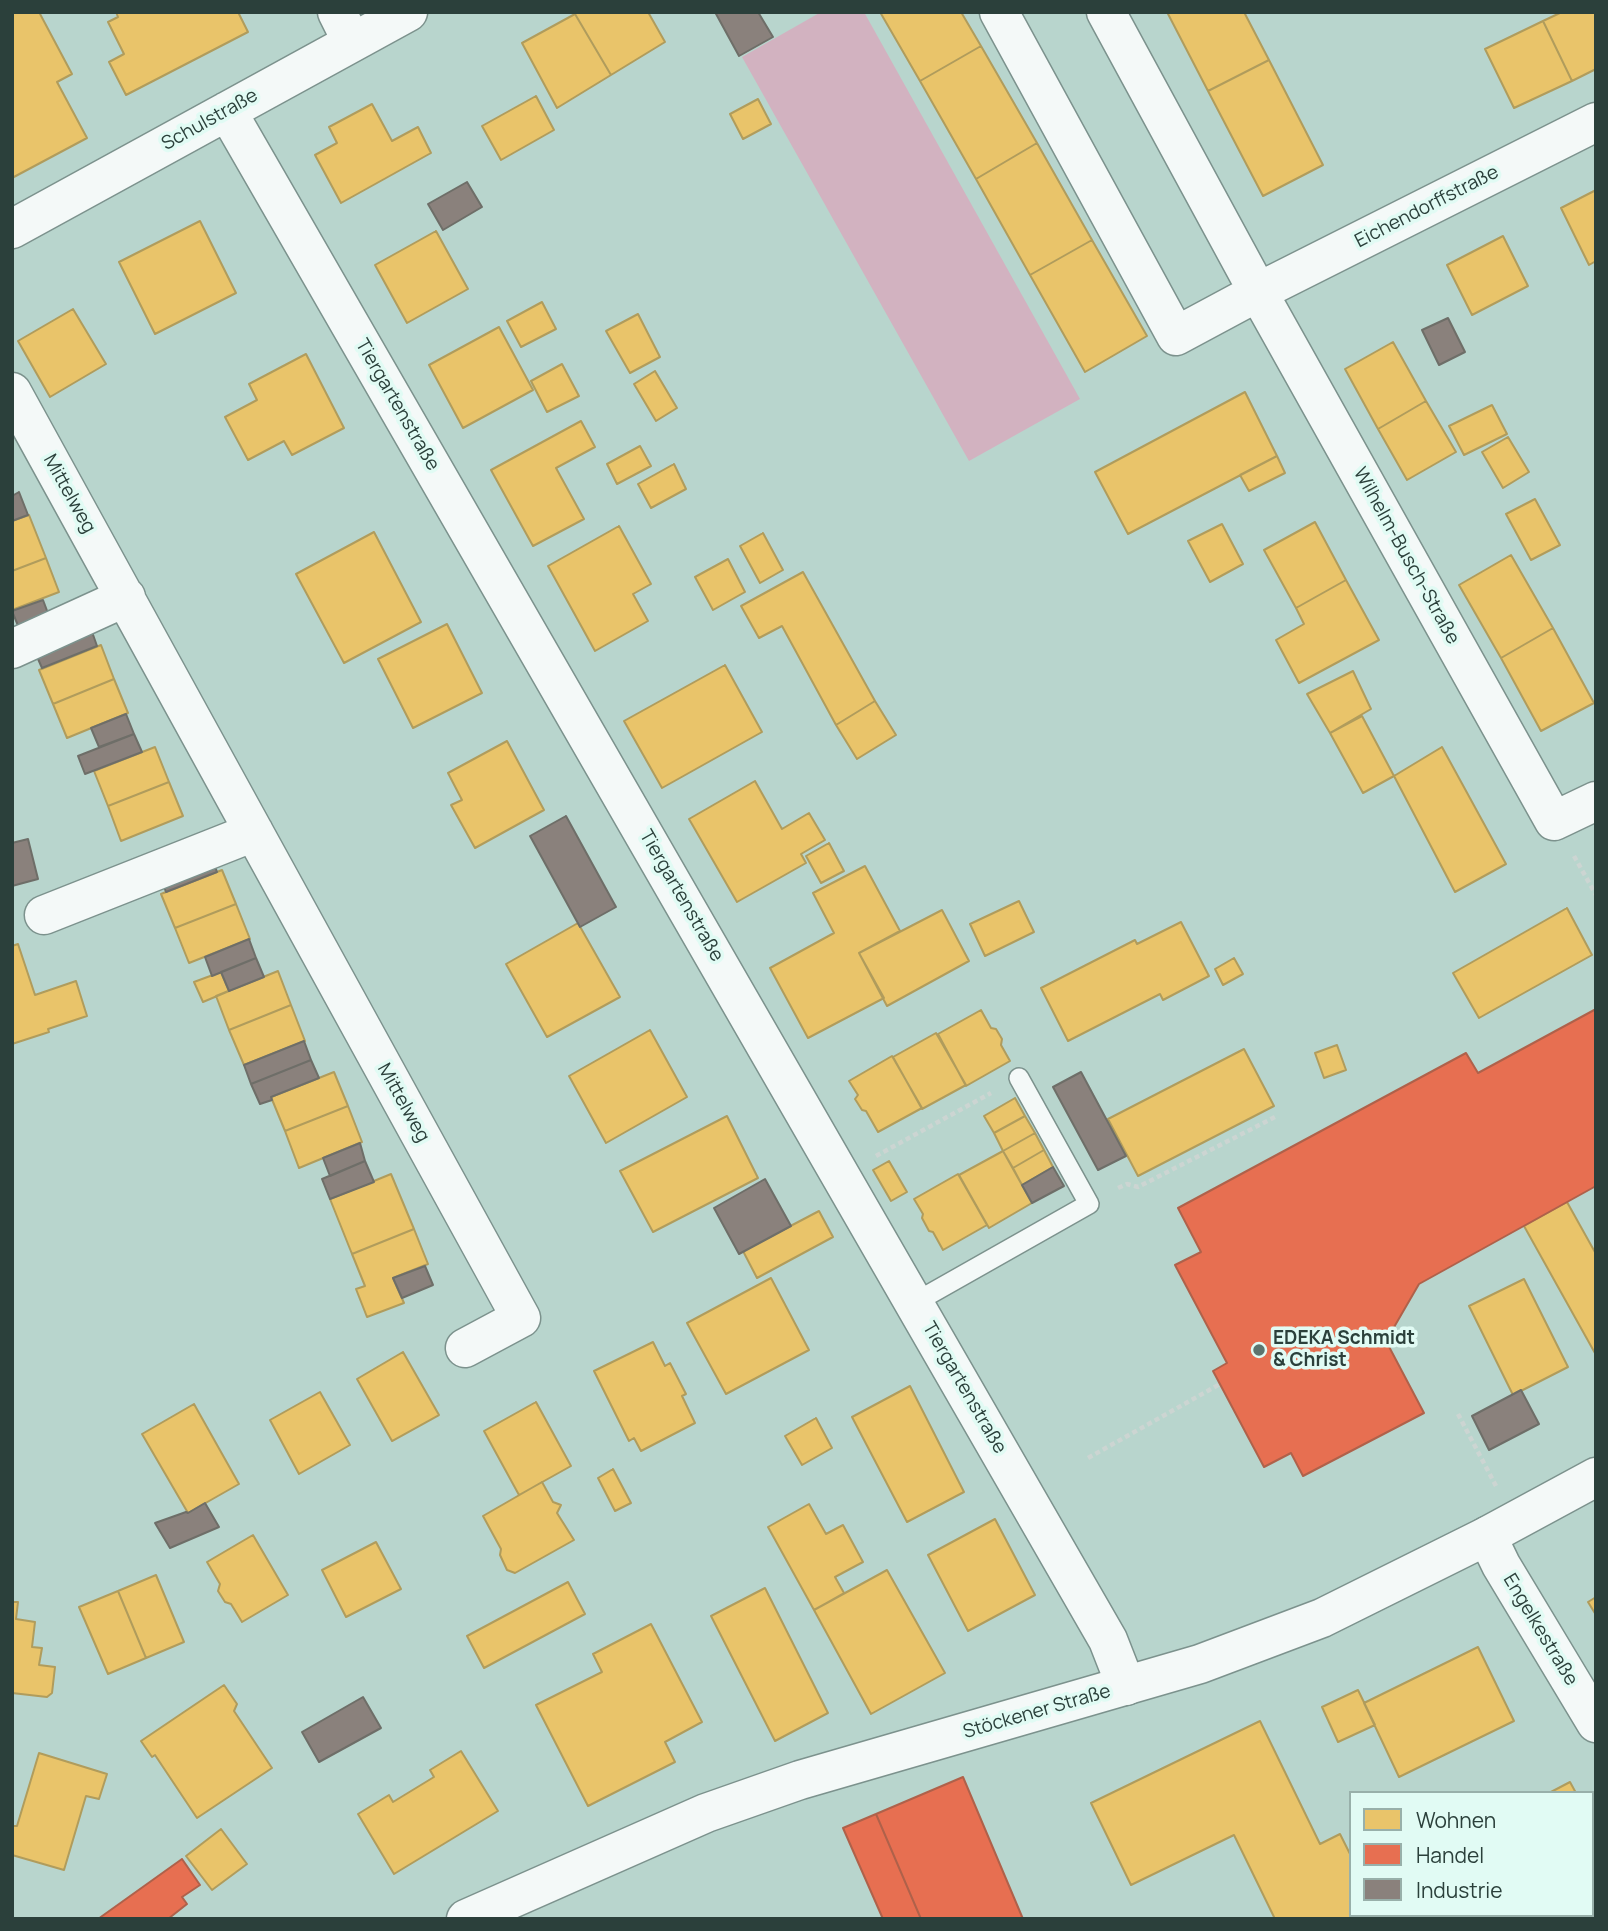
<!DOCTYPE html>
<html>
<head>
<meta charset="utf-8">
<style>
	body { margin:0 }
	#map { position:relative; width:1608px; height:1931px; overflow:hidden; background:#b8d5cd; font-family:Manrope,sans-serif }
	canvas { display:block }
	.frame { position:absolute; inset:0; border:14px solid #2b403b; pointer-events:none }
	.legend { position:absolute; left:1349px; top:1791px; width:245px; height:126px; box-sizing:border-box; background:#e1fbf4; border:2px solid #98b0aa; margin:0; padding:9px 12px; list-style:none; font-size:21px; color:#2b403b }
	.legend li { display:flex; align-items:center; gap:14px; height:35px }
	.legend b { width:35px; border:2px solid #98b0aa }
</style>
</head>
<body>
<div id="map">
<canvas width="1608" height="1931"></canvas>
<div class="frame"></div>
<ul class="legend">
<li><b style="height:19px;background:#e9c46a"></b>Wohnen</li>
<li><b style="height:19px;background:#e76f51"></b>Handel</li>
<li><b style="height:19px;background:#8a817c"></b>Industrie</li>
</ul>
</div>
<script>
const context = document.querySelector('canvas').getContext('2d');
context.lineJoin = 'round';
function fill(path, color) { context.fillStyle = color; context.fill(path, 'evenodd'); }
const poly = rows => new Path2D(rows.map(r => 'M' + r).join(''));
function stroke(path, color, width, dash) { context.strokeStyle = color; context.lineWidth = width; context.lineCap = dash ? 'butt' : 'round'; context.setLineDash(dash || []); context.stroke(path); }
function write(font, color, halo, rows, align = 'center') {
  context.font = font + ' Manrope,sans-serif'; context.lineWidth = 7; context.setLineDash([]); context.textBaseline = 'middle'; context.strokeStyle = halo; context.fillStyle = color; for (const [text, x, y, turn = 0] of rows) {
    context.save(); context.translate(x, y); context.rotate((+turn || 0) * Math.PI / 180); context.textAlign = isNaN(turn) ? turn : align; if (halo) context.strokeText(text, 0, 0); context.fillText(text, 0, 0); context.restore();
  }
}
fill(poly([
	[821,12,864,12,1080,399,969,461,742,57]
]), '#d2b2c0');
const homes = poly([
	[12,12,39,12,72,74,57,82,87,138,12,178,12,12],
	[116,12,238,12,248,32,126,95,109,62,124,54,108,22,118,17,116,12],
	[577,12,648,12,665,42,611,75,575,14,577,12],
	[880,12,961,12,981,46,920,81,880,12],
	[1167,12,1244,12,1269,60,1208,91,1167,12],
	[1562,12,1596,12,1596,69,1572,81,1543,21,1562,12],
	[575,14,611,75,557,108,522,43,575,14],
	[1543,21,1572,81,1514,108,1485,49,1543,21],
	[981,46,1037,143,976,179,920,81,981,46],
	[1269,60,1323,165,1263,196,1208,91,1269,60],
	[536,96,554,130,501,160,482,126,536,96],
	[758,99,771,124,743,139,730,114,758,99],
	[372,104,392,141,418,127,431,153,341,203,315,155,337,143,329,127,372,104],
	[1037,143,1092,240,1030,275,976,179,1037,143],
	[1596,190,1596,261,1589,265,1561,208,1596,190],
	[200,221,236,293,155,334,119,262,200,221],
	[436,231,468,289,407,323,375,265,436,231],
	[1503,236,1528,286,1472,315,1447,265,1503,236],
	[1092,240,1147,336,1085,372,1030,275,1092,240],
	[542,302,556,329,521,347,507,321,542,302],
	[73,309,106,364,50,397,18,341,73,309],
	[638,314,660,357,630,373,606,331,638,314],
	[499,327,533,390,463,428,429,365,499,327],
	[1393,342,1426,401,1378,429,1345,369,1393,342],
	[306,354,344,428,292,455,284,441,248,460,225,417,257,400,249,384,306,354],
	[562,364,579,396,547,412,531,381,562,364],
	[655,371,677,408,656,421,634,384,655,371],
	[1245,392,1277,456,1128,534,1095,472,1245,392],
	[1426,401,1456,452,1407,480,1378,429,1426,401],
	[1492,405,1507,434,1464,455,1449,426,1492,405],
	[581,421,595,447,556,468,584,519,533,546,491,470,581,421],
	[1508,437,1529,472,1503,488,1482,452,1508,437],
	[640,446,651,466,617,484,607,464,640,446],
	[1277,456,1285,473,1249,491,1240,475,1277,456],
	[674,464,686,489,651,508,638,484,674,464],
	[1535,499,1560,545,1531,560,1506,514,1535,499],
	[29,515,46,558,12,571,12,521,29,515],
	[1315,522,1346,580,1296,608,1264,550,1315,522],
	[1222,524,1243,564,1210,582,1188,541,1222,524],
	[619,526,651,584,633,594,648,621,595,651,548,566,619,526],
	[374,532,421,622,344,663,296,574,374,532],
	[763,533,783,570,760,583,740,546,763,533],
	[1511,555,1553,628,1501,658,1459,585,1511,555],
	[46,558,59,592,12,610,12,571,46,558],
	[728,559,745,592,713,610,695,577,728,559],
	[803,572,875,701,836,725,782,626,759,638,741,606,803,572],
	[1346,580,1379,640,1299,683,1276,640,1304,624,1296,608,1346,580],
	[447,624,482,693,413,728,378,659,447,624],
	[1553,628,1594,703,1541,731,1501,658,1553,628],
	[101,645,114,679,53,704,39,670,101,645],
	[725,665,762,732,662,788,624,721,725,665],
	[1353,671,1371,709,1330,733,1307,694,1353,671],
	[114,679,128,713,67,738,53,704,114,679],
	[875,701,896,735,857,759,836,725,875,701],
	[1362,716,1394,776,1363,793,1330,733,1362,716],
	[507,741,544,810,475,848,451,805,462,800,448,773,507,741],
	[155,747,169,782,108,806,94,771,155,747],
	[1442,747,1506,864,1455,892,1394,776,1442,747],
	[755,781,782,829,809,813,825,840,801,854,806,863,737,902,689,819,755,781],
	[169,782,183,816,121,841,108,806,169,782],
	[829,843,844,871,821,883,806,856,829,843],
	[865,866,900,931,859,953,884,998,808,1038,770,968,834,933,813,893,865,866],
	[222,870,236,904,175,928,161,894,222,870],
	[1019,901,1034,932,985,956,970,924,1019,901],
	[236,904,250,939,189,963,175,928,236,904],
	[1567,908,1592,955,1479,1018,1453,973,1567,908],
	[942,910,969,961,887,1006,859,953,942,910],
	[1181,922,1209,976,1163,1000,1160,994,1068,1041,1041,988,1135,940,1137,944,1181,922],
	[578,923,620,997,547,1037,506,964,578,923],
	[18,944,35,995,76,981,87,1016,48,1029,49,1032,12,1044,12,946,18,944],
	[1234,958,1243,974,1223,985,1215,969,1234,958],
	[278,971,291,1005,229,1030,216,996,278,971],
	[221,972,229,991,203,1002,194,982,221,972],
	[291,1005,305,1041,244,1065,229,1030,291,1005],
	[981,1010,991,1028,996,1029,1002,1039,1001,1045,1010,1061,966,1086,938,1034,981,1010],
	[650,1030,687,1097,606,1143,569,1076,650,1030],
	[936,1033,966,1085,922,1109,893,1057,936,1033],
	[1337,1045,1346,1070,1324,1078,1315,1053,1337,1045],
	[1244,1049,1274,1106,1138,1176,1108,1119,1244,1049],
	[892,1056,922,1108,878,1132,866,1111,862,1110,855,1099,858,1095,849,1081,892,1056],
	[334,1072,348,1106,285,1131,271,1097,334,1072],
	[1015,1098,1025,1116,994,1133,984,1116,1015,1098],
	[348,1106,362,1142,299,1168,285,1131,348,1106],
	[727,1116,758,1178,653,1232,620,1171,727,1116],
	[1025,1116,1035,1133,1003,1151,994,1133,1025,1116],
	[1035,1133,1044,1150,1013,1168,1003,1151,1035,1133],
	[1044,1150,1053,1167,1022,1185,1013,1168,1044,1150],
	[1003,1151,1032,1203,989,1228,959,1175,1003,1151],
	[889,1161,907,1192,891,1201,873,1170,889,1161],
	[391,1174,414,1229,352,1254,330,1199,391,1174],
	[958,1174,987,1225,943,1250,933,1232,929,1231,922,1218,923,1214,914,1199,958,1174],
	[1567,1202,1596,1254,1596,1355,1524,1226,1567,1202],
	[819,1211,833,1237,757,1278,743,1251,819,1211],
	[414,1229,428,1264,393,1278,404,1303,367,1317,356,1289,365,1286,352,1254,414,1229],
	[771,1278,809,1350,726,1394,687,1323,771,1278],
	[1524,1279,1568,1367,1513,1395,1469,1306,1524,1279],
	[653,1342,665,1366,670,1363,686,1394,682,1396,695,1423,641,1451,634,1438,629,1441,594,1371,653,1342],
	[403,1352,439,1415,392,1441,357,1379,403,1352],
	[910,1386,964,1492,907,1522,852,1417,910,1386],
	[320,1392,350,1445,299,1474,270,1420,320,1392],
	[536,1402,571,1466,519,1495,484,1431,536,1402],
	[194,1404,239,1484,188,1513,142,1434,194,1404],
	[816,1418,832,1448,802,1465,785,1436,816,1418],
	[613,1469,631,1503,615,1511,598,1478,613,1469],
	[542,1482,553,1502,561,1505,557,1513,574,1540,515,1573,507,1570,500,1555,501,1549,483,1516,542,1482],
	[809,1504,826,1534,843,1525,863,1562,835,1577,844,1593,814,1610,768,1527,809,1504],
	[995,1519,1035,1595,968,1631,928,1555,995,1519],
	[253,1535,288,1595,242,1622,231,1604,225,1602,218,1591,220,1584,207,1562,253,1535],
	[376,1542,401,1589,346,1617,322,1570,376,1542],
	[887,1570,945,1673,871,1714,814,1610,887,1570],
	[156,1575,184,1642,146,1658,118,1591,156,1575],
	[568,1582,585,1614,484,1668,467,1636,568,1582],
	[765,1588,828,1713,775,1741,711,1616,765,1588],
	[118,1591,146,1658,108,1674,79,1607,118,1591],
	[1596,1597,1596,1615,1588,1602,1596,1597],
	[12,1602,18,1602,16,1619,35,1622,32,1647,42,1648,39,1665,55,1667,52,1693,47,1697,12,1693,12,1602],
	[651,1624,702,1722,665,1742,675,1762,588,1806,536,1705,602,1672,593,1654,651,1624],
	[1478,1647,1514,1721,1399,1777,1364,1703,1478,1647],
	[224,1685,237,1704,234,1711,272,1768,197,1818,155,1755,152,1757,141,1741,224,1685],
	[1358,1690,1375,1725,1338,1742,1322,1707,1358,1690],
	[1260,1721,1320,1844,1340,1834,1351,1856,1351,1915,1364,1915,1366,1919,1275,1919,1234,1835,1131,1885,1091,1803,1260,1721],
	[461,1751,498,1811,394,1874,358,1814,389,1795,393,1802,434,1777,430,1770,461,1751],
	[39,1753,107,1774,99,1799,86,1796,64,1870,12,1855,12,1826,17,1826,39,1753],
	[1570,1782,1576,1793,1549,1793,1570,1782],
	[1592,1825,1596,1832,1596,1903,1592,1905,1592,1825],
	[221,1829,247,1864,212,1890,186,1856,221,1829],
	[1596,1903,1596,1919,1570,1919,1569,1917,1573,1915,1592,1915,1592,1905,1596,1903],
	[1513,1915,1515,1919,1478,1919,1476,1915,1513,1915]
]);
fill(homes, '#e9c46a');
stroke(homes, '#b09c5c', 2);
const shops = poly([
	[1596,1009,1596,1186,1419,1284,1386,1341,1424,1413,1303,1476,1291,1453,1264,1467,1213,1371,1227,1363,1175,1265,1201,1252,1178,1208,1466,1053,1478,1073,1596,1009],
	[963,1777,1023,1919,921,1919,876,1814,963,1777],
	[876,1814,921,1919,883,1919,843,1828,876,1814],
	[182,1859,200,1885,182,1897,187,1904,168,1919,98,1919,182,1859]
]);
fill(shops, '#e76f51');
stroke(shops, '#af614a', 2);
const industry = poly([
	[715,12,758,12,773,37,739,56,715,12],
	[467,182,482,207,443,230,428,204,467,182],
	[1448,318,1465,352,1439,365,1422,330,1448,318],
	[19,492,28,515,12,521,12,496,19,492],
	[43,600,49,616,19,628,12,611,43,600],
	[91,629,97,646,42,668,35,652,91,629],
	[126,714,134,734,99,747,91,728,126,714],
	[134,734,142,752,85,774,78,756,134,734],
	[566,816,616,907,580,927,530,836,566,816],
	[28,839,38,879,12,886,12,843,28,839],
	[210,853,217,872,166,892,159,874,210,853],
	[249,939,256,958,212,976,205,957,249,939],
	[256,958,264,977,229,991,221,972,256,958],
	[304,1041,311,1060,251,1084,244,1065,304,1041],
	[311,1060,319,1078,271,1097,272,1100,260,1104,251,1084,311,1060],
	[1081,1072,1126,1156,1098,1170,1053,1087,1081,1072],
	[360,1143,365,1161,330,1176,323,1158,360,1143],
	[365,1161,374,1182,330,1199,322,1179,365,1161],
	[1053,1167,1064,1186,1032,1203,1022,1185,1053,1167],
	[765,1179,791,1226,739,1254,714,1208,765,1179],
	[425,1266,433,1285,402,1298,393,1278,425,1266],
	[1521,1390,1539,1424,1489,1450,1472,1416,1521,1390],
	[205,1503,219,1527,170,1548,155,1523,186,1512,188,1513,205,1503],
	[363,1697,381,1728,319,1762,302,1732,363,1697]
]);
fill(industry, '#8a817c');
stroke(industry, '#6e6e68', 2);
const lane = poly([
	[914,1303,1089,1204,1019,1078]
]);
const street = poly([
	[337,12,352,42],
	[999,12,1176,336,1258,292,1596,122],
	[1106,12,1258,292,1554,821,1596,801],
	[227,111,1108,1640,1126,1686],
	[12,229,408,12],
	[12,392,521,1318,465,1348],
	[12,649,126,597],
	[44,915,254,832],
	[1487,1536,1501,1565,1596,1723]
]);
const secondary = poly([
	[466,1919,706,1813,800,1780,1200,1664,1322,1618,1487,1536,1596,1477]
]);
stroke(lane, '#7c928d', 22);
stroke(street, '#7c928d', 41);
stroke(secondary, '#7c928d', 41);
stroke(poly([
	[1574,856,1596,895],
	[876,1156,991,1093],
	[1118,1188,1127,1184,1138,1187,1277,1116],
	[1458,1414,1496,1486],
	[1088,1458,1220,1384]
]), '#ccd5d2', 4.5, [5, 3.5]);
stroke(lane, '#f4f9f8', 19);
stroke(street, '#f4f9f8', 38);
stroke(secondary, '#f4f9f8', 38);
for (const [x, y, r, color] of [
	[1259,1350,7,"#5c746e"]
]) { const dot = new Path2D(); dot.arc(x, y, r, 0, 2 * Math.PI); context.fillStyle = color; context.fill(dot); stroke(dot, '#e1fbf4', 2.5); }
write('19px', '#2b403b', '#e1fbf4', [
	["Schulstraße",210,120,-29],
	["Eichendorffstraße",1427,207,-27],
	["Tiergartenstraße",397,405,60],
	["Mittelweg",69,494,61],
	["Wilhelm-Busch-Straße",1406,556,61],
	["Tiergartenstraße",681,896,60],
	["Mittelweg",403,1103,61],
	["Tiergartenstraße",964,1388,60],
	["Engelkestraße",1540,1630,59],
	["Stöckener Straße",1037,1712,-16]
]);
write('bold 19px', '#2b403b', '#e1fbf4', [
	["EDEKA Schmidt",1273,1339],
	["& Christ",1273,1361]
], 'left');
</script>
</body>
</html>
